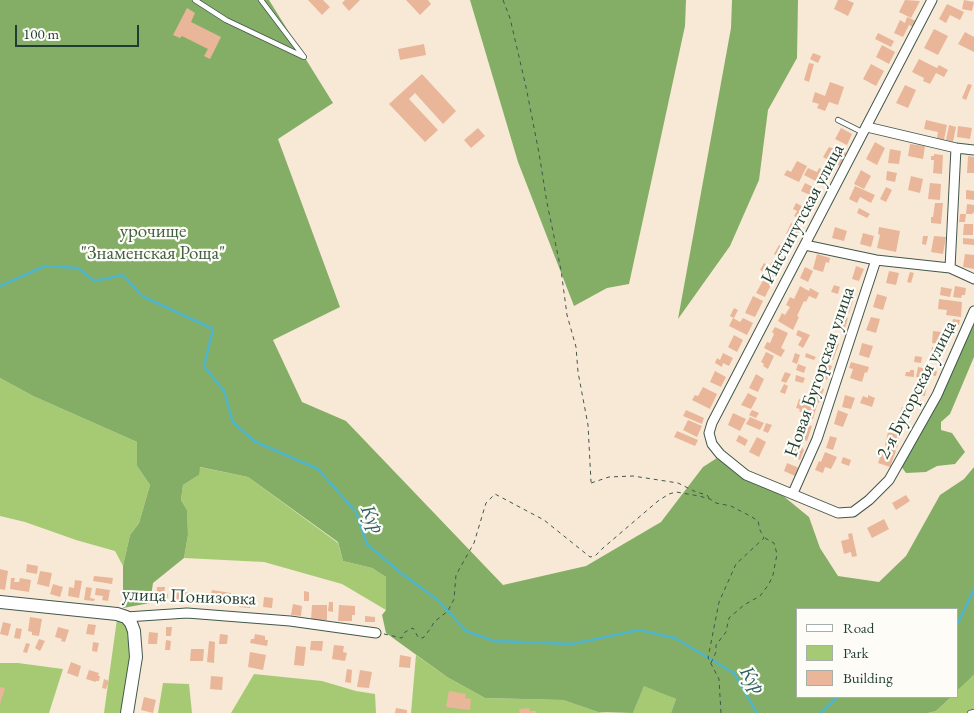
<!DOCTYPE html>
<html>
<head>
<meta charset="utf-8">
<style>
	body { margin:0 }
	#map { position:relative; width:974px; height:713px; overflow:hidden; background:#f8e9d6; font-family:"EB Garamond",serif }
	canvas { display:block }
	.legend { position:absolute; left:796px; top:608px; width:162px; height:90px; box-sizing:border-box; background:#fdfcf7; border:1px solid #a4b0a9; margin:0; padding:6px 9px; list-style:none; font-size:15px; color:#1f3d34 }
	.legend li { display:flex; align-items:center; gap:10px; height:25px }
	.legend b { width:25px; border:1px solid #a4b0a9 }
	.scale { position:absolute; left:15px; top:25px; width:124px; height:22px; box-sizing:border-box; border:2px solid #1f3d34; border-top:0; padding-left:6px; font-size:15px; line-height:18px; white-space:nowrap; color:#1f3d34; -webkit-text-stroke:4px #fdfcf7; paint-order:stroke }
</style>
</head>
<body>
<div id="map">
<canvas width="974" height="713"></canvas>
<ul class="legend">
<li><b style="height:6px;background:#fff"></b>Road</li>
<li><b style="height:14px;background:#a6ca74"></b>Park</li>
<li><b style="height:14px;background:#e9b699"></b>Building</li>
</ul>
<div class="scale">100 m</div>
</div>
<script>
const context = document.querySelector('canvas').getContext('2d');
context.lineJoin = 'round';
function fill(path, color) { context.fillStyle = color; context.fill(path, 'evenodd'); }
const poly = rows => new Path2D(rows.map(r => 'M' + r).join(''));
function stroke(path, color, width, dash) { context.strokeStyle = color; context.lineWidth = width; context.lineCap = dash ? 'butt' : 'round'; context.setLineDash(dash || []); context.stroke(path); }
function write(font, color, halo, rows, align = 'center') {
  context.font = font + ' "EB Garamond",serif'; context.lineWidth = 4.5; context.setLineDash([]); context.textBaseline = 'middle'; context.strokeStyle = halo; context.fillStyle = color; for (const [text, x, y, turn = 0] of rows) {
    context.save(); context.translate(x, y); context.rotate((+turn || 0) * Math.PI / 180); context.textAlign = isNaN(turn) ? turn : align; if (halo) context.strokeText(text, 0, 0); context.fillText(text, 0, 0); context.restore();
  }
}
fill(poly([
	[0,378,33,396,137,442,137,466,150,485,139,523,130,535,123,566,115,551,76,540,25,522,0,516],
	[199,467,248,477,338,543,343,561,372,568,386,577,386,610,342,584,264,562,184,558,188,535,187,510,181,500,183,485,199,475],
	[117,619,126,624,131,660,123,713,104,713],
	[416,655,447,677,485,698,563,700,598,712,607,713,411,713],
	[0,663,18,663,63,669,49,713,0,713],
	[254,674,322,681,356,691,375,694,376,713,231,713],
	[974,675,974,713,928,713,936,711,951,697,958,697,958,690],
	[163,683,189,684,192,713,158,713],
	[644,685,676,699,671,713,633,713]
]), '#a6ca74');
fill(poly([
	[0,0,269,0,333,103,278,139,340,307,273,340,302,402,346,421,503,585,586,566,661,522,703,467,717,458,743,479,776,490,809,517,820,548,838,576,879,582,906,556,940,495,964,479,974,467,974,675,958,690,958,609,798,609,798,697,951,697,936,711,928,713,671,713,676,699,644,686,633,713,598,712,563,700,485,698,447,677,386,633,382,615,386,610,386,577,372,568,343,561,338,542,248,477,200,467,199,475,183,485,181,500,187,510,188,535,184,558,153,583,150,603,123,608,123,566,130,535,139,523,150,485,137,466,137,442,33,396,0,378],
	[470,0,686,0,685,26,629,284,607,288,574,306,518,162],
	[732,0,798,0,797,58,768,110,759,180,730,246,678,319,731,28],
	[974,318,974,357,950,414,941,422,941,430,952,433,965,452,955,464,937,466,926,472,906,473,901,466]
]), '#84ae66');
stroke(poly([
	[0,286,45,266,78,268,94,281,123,275,142,296,213,329,204,366,224,391,233,422,254,441,318,469,356,512,367,544,401,573,439,601,466,631,494,641,572,644,639,630,675,638,734,673,757,713],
	[958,623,974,589],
	[820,713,838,697]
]), '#4fb5cd', 2.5);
fill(poly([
	[308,0,323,0,330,7,322,15],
	[345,0,360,0,349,11,342,3],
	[406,0,428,0,431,4,420,15],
	[838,0,847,0,854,3,848,16,834,9],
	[905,0,920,1,911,18,899,12],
	[964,0,974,2,972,11,962,9],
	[947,4,964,12,960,20,950,15,946,23,939,19],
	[187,8,195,13,191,22,221,37,210,59,204,56,208,49,182,36,180,38,173,35],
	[907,17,916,21,913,27,909,25,903,37,894,33,900,20,905,23],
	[934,29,948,36,938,55,924,48],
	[965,32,974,37,974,52,958,44],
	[878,33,894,41,891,47,875,39],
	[424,44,426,55,400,60,398,49],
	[882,45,895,52,889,64,876,57],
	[813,53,821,56,818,63,810,59],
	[919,59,937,68,939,65,948,70,944,77,936,73,930,84,923,81,924,78,912,72],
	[809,63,814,64,809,82,804,80],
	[871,64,884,71,876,86,863,79],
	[422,74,456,111,443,124,415,93,409,99,438,130,425,142,389,104],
	[830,82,844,87,838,105,829,102,825,111,817,108,819,104,812,102,815,92,825,96],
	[968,84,972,85,966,100,962,98],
	[905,85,916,90,908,108,896,103],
	[926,120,947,125,944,140,937,138,938,132,924,129],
	[949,125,956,127,953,142,946,140],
	[958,126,972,128,970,139,957,137],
	[478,128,485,136,471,148,464,140],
	[841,128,852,134,847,145,835,139],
	[875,142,885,148,877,165,866,159],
	[910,144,925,146,923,159,908,156],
	[829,147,834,149,835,147,846,153,840,166,823,157],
	[890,149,901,151,899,164,888,163],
	[934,154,943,155,942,174,933,173,934,160,931,160,931,156,934,156],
	[968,156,974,157,974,173,967,173],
	[797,161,807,166,799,182,784,175,787,170,791,172],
	[808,168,817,172,819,168,831,174,825,186,804,175],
	[861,170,871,176,864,189,854,184],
	[887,171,897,173,895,182,886,180],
	[911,176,923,179,920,193,908,190],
	[805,183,821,191,814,204,807,201,810,195,801,191],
	[930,183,941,184,940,200,928,199],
	[855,186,875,195,871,203,860,197,857,203,849,199],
	[886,187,892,190,886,202,880,199],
	[966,190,974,191,974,200,966,199],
	[796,203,811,211,805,222,794,216,797,211,793,209],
	[935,203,943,203,941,224,931,223,931,217,933,217],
	[967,204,974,205,974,212,972,214,966,214],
	[859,208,870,214,867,218,857,213],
	[960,214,966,214,965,222,959,222],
	[791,223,802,228,796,239,786,234],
	[964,224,973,224,973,235,963,235],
	[835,227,847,231,844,241,832,238],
	[879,227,900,231,896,252,877,248,880,235,878,234],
	[863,233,874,236,871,247,860,244],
	[923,236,928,236,926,245,922,244],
	[934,236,946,237,943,254,931,252],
	[963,238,974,239,974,245,963,244],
	[779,245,790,251,785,260,774,254],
	[817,254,830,258,829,263,826,262,823,272,813,269],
	[965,254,974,255,974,269,963,267],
	[773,260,782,265,775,278,760,270,764,263,769,266],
	[856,266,864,269,859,281,852,279],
	[805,267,813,271,808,282,800,278],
	[889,271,899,273,896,285,886,283],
	[910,272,914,273,911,283,907,282],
	[765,277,773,281,765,297,756,293],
	[834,285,840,287,838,294,831,292],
	[800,286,809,291,810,288,819,293,816,299,809,296,806,302,804,301,797,316,799,317,793,330,778,321,782,313,785,315,790,307,786,305,790,297,794,299],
	[955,286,966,288,965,295,962,295,961,298,953,297],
	[941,287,952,289,950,297,940,295],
	[848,291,855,294,849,313,841,311],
	[877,294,887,297,883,310,873,307],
	[753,296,763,301,755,317,745,313],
	[939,299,962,302,961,317,946,315,947,310,938,309],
	[734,308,738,310,734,318,730,316],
	[840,316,848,318,844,331,836,329],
	[871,317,880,319,876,333,866,330],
	[733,318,740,322,743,318,753,323,747,335,729,326],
	[953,319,960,320,959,325,952,324],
	[775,327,788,333,781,348,785,350,781,357,764,348,767,342,770,343,774,334,772,332],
	[798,330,810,335,803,348,798,345,802,338,796,335],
	[933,331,950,333,949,345,932,343],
	[734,335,743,340,737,352,728,347],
	[828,340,839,344,833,360,822,357],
	[862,343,873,346,869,358,859,355],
	[932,347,943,348,942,355,931,354],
	[766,352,774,356,768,369,763,366,764,364,761,362],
	[723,353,733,358,729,366,723,363,722,367,715,363,717,358,720,360],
	[795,353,800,355,797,364,792,362],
	[806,353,816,357,814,360,805,357],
	[915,356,922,357,921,363,914,362],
	[821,362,832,366,827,380,817,376],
	[851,362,869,367,867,373,865,372,862,382,850,378,853,369,849,368],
	[798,364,806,367,804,373,796,370],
	[918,367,927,369,926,374,922,374,922,378,916,377],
	[910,370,914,370,914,377,905,376,906,372,910,372],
	[929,370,937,371,936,376,928,375],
	[715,371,726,377,721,387,710,382],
	[785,372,791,374,786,383,781,381],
	[756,374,764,379,758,392,749,388],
	[796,375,805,378,803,383,795,381],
	[915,383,927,384,925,396,913,395],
	[784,384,788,386,785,394,780,392],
	[814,385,824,389,819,403,809,399],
	[703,387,717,394,710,409,692,400,695,395,698,396],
	[748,393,757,398,751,409,741,405],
	[845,395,855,398,851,409,842,407],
	[868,395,875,398,872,407,860,403,863,396,868,398],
	[914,398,921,400,919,406,912,404],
	[799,399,817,405,813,419,805,416,806,414,799,411,800,409,796,408],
	[902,407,913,411,910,420,899,416],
	[686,410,704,418,702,424,683,416],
	[752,410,759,413,756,418,749,415],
	[838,410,848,414,843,427,834,424],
	[733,413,746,419,740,431,728,425],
	[750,417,764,423,760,430,746,424],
	[898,418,903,420,900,427,895,425],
	[688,420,702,426,697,437,683,430],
	[766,423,772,425,768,433,763,431],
	[802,423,812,426,807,441,797,437],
	[677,431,698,440,695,446,674,437],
	[888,432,900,435,897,448,885,445],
	[739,435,748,440,745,446,736,441],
	[830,436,837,438,833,450,826,448],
	[757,437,766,442,759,457,749,452],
	[792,445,802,447,804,450,800,460,792,456,793,451,790,450],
	[890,448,896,451,890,467,878,463,882,451,888,453],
	[825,452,837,457,831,469,825,467,823,473,815,470,819,461,821,462],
	[843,457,851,460,849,466,841,463],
	[787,463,799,468,795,476,784,471],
	[906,495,910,501,896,510,892,503],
	[884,519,889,529,872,538,867,528],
	[852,533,857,556,852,557,851,552,844,554,841,541,849,539,848,534],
	[27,564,38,566,37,574,26,572],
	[0,569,8,571,5,590,0,589],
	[40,571,52,573,49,587,37,584],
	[94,576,113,578,112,584,93,581],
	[11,578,15,578,14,582,19,582,20,578,31,580,29,592,10,589],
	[75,580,82,581,79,598,68,596,69,587,74,588],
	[53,584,63,587,60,597,50,594],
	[86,587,92,588,90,598,95,599,94,601,84,600],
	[157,587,165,587,164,594,168,594,167,603,156,602],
	[96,588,110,590,108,601,102,600,103,596,95,595],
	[212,590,231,593,230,604,210,601],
	[176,591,193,593,192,602,175,600],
	[304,591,309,592,309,601,304,601],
	[240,597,251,599,250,608,239,607],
	[264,597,273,598,272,608,263,607],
	[329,602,333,602,333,612,328,611],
	[293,604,302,606,301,616,291,615],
	[312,605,327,605,327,620,311,620],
	[339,605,355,606,355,615,352,615,352,621,338,621],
	[365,616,375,617,375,622,365,622],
	[30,617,42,619,39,636,32,635,32,632,28,631],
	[3,622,11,624,8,636,0,634],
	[88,624,96,625,94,635,86,634],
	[58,627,69,630,65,642,61,641,62,639,55,637],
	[166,627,172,627,171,636,166,636],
	[16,628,22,629,20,639,14,638],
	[149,632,158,633,157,644,148,644],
	[220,634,228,635,227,644,219,644],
	[255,634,265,636,265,640,268,640,267,646,250,643,251,639,254,639],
	[39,639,45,641,40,651,35,648],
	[166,640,171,641,170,650,165,650],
	[209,641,215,642,214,663,207,662],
	[311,641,323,641,322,651,310,650],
	[93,642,99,643,97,652,92,651],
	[26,643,30,644,27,653,23,652],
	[334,645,344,646,343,652,347,653,345,661,332,659],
	[296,646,306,647,304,666,294,665],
	[191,649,204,649,203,661,190,661],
	[250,652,266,655,263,670,248,667],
	[400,655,411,657,410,668,399,667],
	[71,662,81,666,78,677,67,673],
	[347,669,352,670,351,683,345,682],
	[89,670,99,673,98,676,100,676,99,681,96,681,96,682,86,679],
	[360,670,372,672,369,688,357,687],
	[211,676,223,677,222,690,210,689],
	[104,679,109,681,106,689,102,688],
	[0,687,5,688,0,704],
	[449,691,466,694,465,698,471,699,470,710,446,707],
	[144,697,156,700,153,713,141,710],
	[396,708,407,710,407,713,395,713],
	[529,708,530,711,536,711,536,713,520,713,519,709]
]), '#e9b699');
const service = poly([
	[195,0,226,20,304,57,261,0],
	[838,120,864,133],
	[970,713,974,712]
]);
const minor = poly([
	[932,0,712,423,709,433,712,444,720,454,746,475,838,513,853,512,869,500,889,480,937,395,974,311],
	[867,127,956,148,974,150],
	[805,245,876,260,950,268,974,279],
	[950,268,956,148],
	[793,493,817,439,876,260],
	[126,617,187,613,290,621,376,633]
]);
const secondary = poly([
	[0,602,117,614,126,617,131,623,134,631,136,657,127,713]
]);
stroke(service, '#40574c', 6);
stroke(minor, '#40574c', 11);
stroke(secondary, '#40574c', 14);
stroke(poly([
	[503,0,510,18,526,87,539,153,547,203,561,270,567,315,576,347,578,372,588,425,591,482],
	[591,483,609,477,633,476,678,483,696,492,707,495,709,498],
	[384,634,402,638,405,632,413,628,418,637,423,638,431,628,434,622,448,611,454,599,456,575,474,543,486,503,495,494,544,520,590,557,595,556,603,548,658,501,669,494,676,492,699,496,710,499,716,503,731,506,752,517,758,521,760,530,764,538,736,564,719,602,708,658,719,679,721,713],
	[711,663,716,652,716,645,726,632,729,618,744,605,760,596,769,584,773,575,777,554,774,543,765,538]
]), '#40574c', 1, [4, 4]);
stroke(service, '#fff', 4.5);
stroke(minor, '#fff', 9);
stroke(secondary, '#fff', 12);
write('19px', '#1f3d34', '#fdfcf7', [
	["Институтская улица",803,214,-62],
	["Новая Бугорская улица",820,372,-71],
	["2-я Бугорская улица",917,390,-63],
	["улица Понизовка",189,597,2]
]);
write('19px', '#416044', '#fdfcf7', [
	["урочище",153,232],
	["\"Знаменская Роща\"",153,254]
]);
write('italic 20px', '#2d6162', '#fdfcf7', [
	["Кур",372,519,63],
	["Кур",752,680,55]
]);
</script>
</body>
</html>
